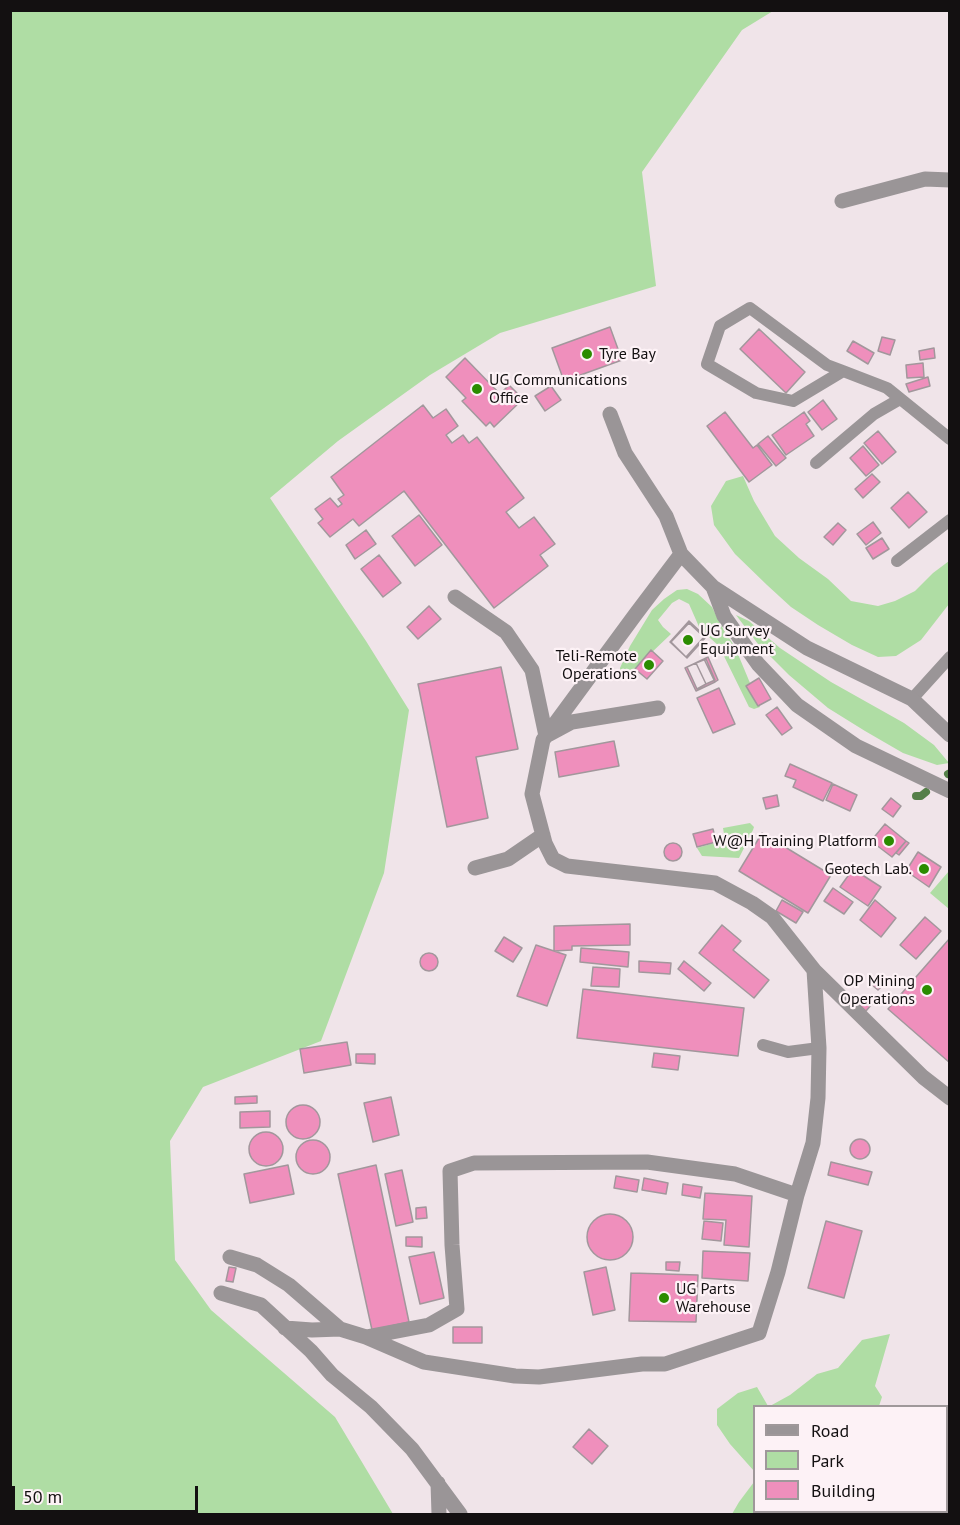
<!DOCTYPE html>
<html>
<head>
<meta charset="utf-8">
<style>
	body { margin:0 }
	#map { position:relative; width:960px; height:1525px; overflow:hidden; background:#f0e4e9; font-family:"PT Sans",sans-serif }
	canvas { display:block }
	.frame { position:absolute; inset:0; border:12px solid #131011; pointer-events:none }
	.legend { position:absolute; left:753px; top:1405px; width:195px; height:108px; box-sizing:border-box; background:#fdf2f6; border:2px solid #9f989a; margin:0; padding:8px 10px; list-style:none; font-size:18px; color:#131011 }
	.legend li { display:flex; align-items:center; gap:12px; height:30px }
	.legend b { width:30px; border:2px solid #9f989a }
	.scale { position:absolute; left:12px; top:1486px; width:186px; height:27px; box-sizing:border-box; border:3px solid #131011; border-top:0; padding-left:8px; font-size:18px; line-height:21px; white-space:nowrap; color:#131011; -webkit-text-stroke:4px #fdf2f6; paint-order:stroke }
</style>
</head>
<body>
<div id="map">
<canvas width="960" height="1525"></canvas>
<div class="frame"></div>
<ul class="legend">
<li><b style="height:8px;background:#9a9597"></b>Road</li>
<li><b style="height:16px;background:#afdda4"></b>Park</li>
<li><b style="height:16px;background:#ef8fbc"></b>Building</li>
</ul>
<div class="scale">50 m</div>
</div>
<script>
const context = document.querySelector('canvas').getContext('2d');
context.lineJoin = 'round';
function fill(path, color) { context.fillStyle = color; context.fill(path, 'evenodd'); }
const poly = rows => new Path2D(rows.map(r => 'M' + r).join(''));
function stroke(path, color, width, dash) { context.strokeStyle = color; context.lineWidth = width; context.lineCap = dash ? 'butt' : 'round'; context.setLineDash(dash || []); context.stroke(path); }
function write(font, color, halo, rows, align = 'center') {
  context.font = font + ' "PT Sans",sans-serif'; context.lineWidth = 4.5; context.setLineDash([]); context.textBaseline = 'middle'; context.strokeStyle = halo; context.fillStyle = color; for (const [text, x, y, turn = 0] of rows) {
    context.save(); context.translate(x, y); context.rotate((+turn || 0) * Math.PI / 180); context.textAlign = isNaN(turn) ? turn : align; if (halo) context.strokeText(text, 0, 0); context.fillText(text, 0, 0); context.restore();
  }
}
fill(poly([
	[10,11,773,11,742,30,642,172,656,286,500,333,430,375,338,441,270,498,366,641,409,710,384,873,321,1041,203,1087,170,1141,175,1260,211,1310,335,1417,393,1514,11,1514],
	[743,476,754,501,775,536,799,558,828,579,851,601,878,606,895,601,915,591,933,573,949,561,949,604,921,640,896,656,878,657,852,645,818,625,791,607,767,585,735,554,714,525,711,506,726,481],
	[687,589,698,594,712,607,722,627,735,647,760,707,754,709,749,707,719,646,700,629,689,604,679,599,672,603,658,620,663,627,671,634,626,677,621,677,620,668,630,646,652,610,664,599,677,590],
	[736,615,749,621,780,648,831,682,904,723,934,745,949,763,937,765,903,753,865,731,828,708,789,675,758,644],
	[750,823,754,827,753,830,739,858,702,856,697,848,725,840,723,828],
	[949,871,949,909,930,893],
	[890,1334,875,1386,882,1397,879,1406,770,1406,790,1395,817,1374,838,1368,862,1340],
	[757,1387,768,1406,754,1406,754,1471,730,1444,717,1425,717,1409,738,1393],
	[949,1478,949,1514,934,1514,935,1512,946,1512,947,1483],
	[754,1482,754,1512,828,1512,827,1514,732,1514,739,1502]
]), '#afdda4');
stroke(poly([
	[948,774,950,773],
	[916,796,921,796,926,792]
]), '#557f49', 8);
const building = poly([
	[610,327,622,360,564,381,552,348,610,327],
	[759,329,805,372,786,393,740,349,759,329],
	[882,337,895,340,890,355,878,351,882,337],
	[853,341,874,353,868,364,847,351,853,341],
	[934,348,935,358,920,360,919,351,934,348],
	[465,358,500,394,509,385,523,399,494,427,490,422,486,426,462,401,466,398,446,377,465,358],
	[923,363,924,377,907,378,906,365,923,363],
	[928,377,930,386,909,392,906,384,928,377],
	[551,386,561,400,545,411,535,396,551,386],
	[823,400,837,419,822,430,808,412,823,400],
	[423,405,433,418,446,409,458,426,446,435,452,443,463,435,469,443,477,437,524,498,506,512,519,528,534,517,555,544,540,555,548,566,494,608,404,491,359,526,353,519,330,537,318,523,323,519,315,509,330,498,338,507,342,504,338,499,344,495,331,477,423,405],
	[725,412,753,448,757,445,772,465,749,482,707,426,725,412],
	[804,412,810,421,806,424,814,436,786,455,772,435,804,412],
	[878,431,896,452,882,464,864,443,878,431],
	[768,436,786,458,776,466,758,444,768,436],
	[863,446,879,465,866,476,850,458,863,446],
	[872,474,880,482,863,498,855,489,872,474],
	[908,492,927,512,909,528,891,508,908,492],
	[419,515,442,545,415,566,392,536,419,515],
	[873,522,881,533,866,545,857,534,873,522],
	[838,523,846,530,833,545,824,537,838,523],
	[366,530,376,544,355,559,346,545,366,530],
	[882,538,889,549,873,559,866,548,882,538],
	[379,555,401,583,383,597,361,569,379,555],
	[429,606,441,619,418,639,407,627,429,606],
	[689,621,706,637,687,658,670,642,689,621],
	[689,623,704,637,686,657,671,642,689,623],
	[651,650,663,661,647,679,635,669,651,650],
	[708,657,718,680,715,682,704,659,708,657],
	[704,659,715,682,696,691,685,668,704,659],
	[706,659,715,680,706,684,696,663,706,659],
	[696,663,706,684,697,689,687,667,696,663],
	[501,667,518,749,476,757,488,818,447,827,418,684,501,667],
	[759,678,771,699,758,706,746,686,759,678],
	[719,688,735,724,713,733,697,698,719,688],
	[777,707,792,728,782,735,766,715,777,707],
	[614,741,619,766,559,777,555,752,614,741],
	[790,764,832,783,823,801,793,787,796,780,785,776,790,764],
	[833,784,857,795,850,811,826,800,833,784],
	[777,795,779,806,766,809,763,798,777,795],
	[891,798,901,806,893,817,882,809,891,798],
	[885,824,906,841,892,857,871,841,885,824],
	[713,829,716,842,697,847,693,834,713,829],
	[762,833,831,875,808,913,739,871,762,833],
	[906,841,909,843,899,855,896,853,906,841],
	'664 852a9 9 0 1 1 18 0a9 9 0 1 1-18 0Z',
	[918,852,941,867,929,887,906,871,918,852],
	[853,869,881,887,868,906,840,887,853,869],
	[833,888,853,902,844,914,824,901,833,888],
	[782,900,803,912,796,923,776,911,782,900],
	[875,900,896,918,881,937,860,920,875,900],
	[925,917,941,931,916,959,900,945,925,917],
	[630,924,630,945,572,946,572,950,554,951,554,926,630,924],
	[722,925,741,941,733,950,769,980,754,998,699,953,722,925],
	[504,937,522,948,513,962,495,951,504,937],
	[950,938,950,1063,888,1009,950,938],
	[536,945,566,955,547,1006,517,996,536,945],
	[581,948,629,952,628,967,580,962,581,948],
	'420 962a9 9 0 1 1 18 0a9 9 0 1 1-18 0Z',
	[639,961,671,963,670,974,639,972,639,961],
	[684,961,711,983,704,991,678,969,684,961],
	[593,967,620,969,619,987,591,986,593,967],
	[877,979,883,985,878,990,872,985,877,979],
	[583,989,744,1008,738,1056,577,1038,583,989],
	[864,997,872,1004,866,1011,858,1004,864,997],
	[347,1042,351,1065,304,1073,300,1049,347,1042],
	[654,1053,680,1056,678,1070,652,1067,654,1053],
	[356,1054,375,1054,375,1064,356,1063,356,1054],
	[257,1096,257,1103,235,1104,235,1097,257,1096],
	[391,1097,399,1135,373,1142,364,1103,391,1097],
	'286 1122a17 17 0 1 1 34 0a17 17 0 1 1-34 0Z',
	[270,1111,270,1127,240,1128,240,1112,270,1111],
	'249 1149a17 17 0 1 1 34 0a17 17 0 1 1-34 0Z',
	'850 1149a10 10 0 1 1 20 0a10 10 0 1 1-20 0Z',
	'296 1157a17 17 0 1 1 34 0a17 17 0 1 1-34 0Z',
	[831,1162,872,1172,868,1185,828,1175,831,1162],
	[288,1165,294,1194,250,1203,244,1174,288,1165],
	[376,1165,409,1322,372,1330,338,1174,376,1165],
	[402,1170,413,1222,396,1226,385,1174,402,1170],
	[616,1176,639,1180,637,1192,614,1188,616,1176],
	[644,1178,668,1183,666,1194,642,1190,644,1178],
	[683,1184,702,1187,700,1198,682,1195,683,1184],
	[705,1193,752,1196,749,1247,724,1245,726,1220,703,1219,705,1193],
	[426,1207,427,1218,416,1219,416,1208,426,1207],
	'587 1237a23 23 0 1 1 46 0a23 23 0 1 1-46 0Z',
	[704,1221,723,1223,721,1241,702,1239,704,1221],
	[826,1221,862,1231,844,1298,808,1288,826,1221],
	[406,1237,422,1237,422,1247,406,1246,406,1237],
	[703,1251,750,1253,748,1281,702,1278,703,1251],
	[434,1252,444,1298,420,1304,409,1257,434,1252],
	[666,1262,680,1262,679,1271,666,1270,666,1262],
	[229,1267,236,1268,233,1282,226,1281,229,1267],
	[606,1267,615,1310,593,1315,584,1272,606,1267],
	[631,1273,698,1275,696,1322,629,1321,631,1273],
	[453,1327,482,1327,482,1343,453,1343,453,1327],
	[589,1429,608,1446,592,1464,573,1447,589,1429]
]);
fill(building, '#ef8fbc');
stroke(building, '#a2979c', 1.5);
stroke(poly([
	[843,371,793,401,756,393,707,364,720,326,750,308,827,365,843,371,887,388,950,439],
	[816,463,874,414,900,399],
	[897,561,950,520],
	[912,699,950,657],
	[763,1045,788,1052,819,1048]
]), '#9a9597', 12);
stroke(poly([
	[842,201,925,179,950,180],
	[610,414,625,453,666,516,681,554],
	[713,587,724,616,758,664,797,705,856,746,950,791],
	[455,597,506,632,532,670,546,736,572,722,658,708],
	[475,868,508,859,543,835],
	[814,970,923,1077,950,1098],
	[230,1257,257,1265,289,1285,340,1329],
	[221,1293,261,1305,311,1351,332,1375,371,1407,412,1449,460,1514],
	[285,1328,312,1330,340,1329,366,1337,424,1362,515,1376,539,1377,642,1364,665,1364,759,1333,778,1272,797,1195,813,1143,818,1098,819,1048,814,970,772,917,752,903,715,883,567,866,553,859,545,843,532,794,543,740,635,615,681,554,713,587,807,648,912,699,950,735],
	[366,1337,429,1325,457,1309,452,1245,450,1171,474,1163,647,1162,735,1174,797,1195],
	[438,1483,439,1514]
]), '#9a9597', 15);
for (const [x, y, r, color] of [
	[587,354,6,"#2b8c00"],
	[477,389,6,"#2b8c00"],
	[688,640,6,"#2b8c00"],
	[649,665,6,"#2b8c00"],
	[889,841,6,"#2b8c00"],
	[924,869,6,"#2b8c00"],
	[927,990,6,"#2b8c00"],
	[664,1298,6,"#2b8c00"]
]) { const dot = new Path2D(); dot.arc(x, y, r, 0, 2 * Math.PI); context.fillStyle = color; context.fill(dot); stroke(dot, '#fdf2f6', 2); }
write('16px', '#131011', '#fdf2f6', [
	["Tyre Bay",599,354],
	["UG Communications",489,380],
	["Office",489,398],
	["UG Survey",700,631],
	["Equipment",700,649],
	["Teli-Remote",637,656,"right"],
	["Operations",637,674,"right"],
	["W@H Training Platform",877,841,"right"],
	["Geotech Lab.",912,869,"right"],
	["OP Mining",915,981,"right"],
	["Operations",915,999,"right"],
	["UG Parts",676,1289],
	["Warehouse",676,1307]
], 'left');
</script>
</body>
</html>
